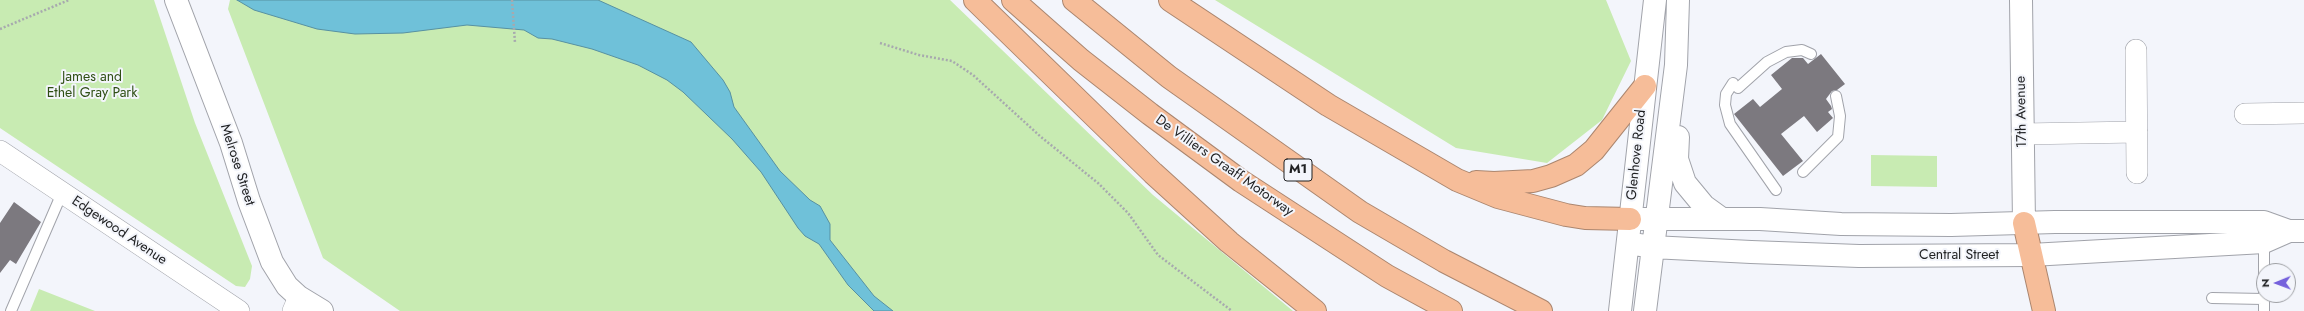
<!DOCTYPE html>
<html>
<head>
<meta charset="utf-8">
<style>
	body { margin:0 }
	#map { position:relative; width:2304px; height:311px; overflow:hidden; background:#f3f5fb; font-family:Jost,sans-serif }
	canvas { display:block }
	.north { position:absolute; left:2256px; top:263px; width:40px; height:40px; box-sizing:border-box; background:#f3f5fb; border:1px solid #9ea0a4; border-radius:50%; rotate:269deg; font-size:11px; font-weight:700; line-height:16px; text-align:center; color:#1f2022 }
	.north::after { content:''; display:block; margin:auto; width:14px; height:18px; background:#7561dc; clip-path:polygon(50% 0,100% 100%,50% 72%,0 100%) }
</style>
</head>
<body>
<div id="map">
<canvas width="2304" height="311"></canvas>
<div class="north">N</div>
</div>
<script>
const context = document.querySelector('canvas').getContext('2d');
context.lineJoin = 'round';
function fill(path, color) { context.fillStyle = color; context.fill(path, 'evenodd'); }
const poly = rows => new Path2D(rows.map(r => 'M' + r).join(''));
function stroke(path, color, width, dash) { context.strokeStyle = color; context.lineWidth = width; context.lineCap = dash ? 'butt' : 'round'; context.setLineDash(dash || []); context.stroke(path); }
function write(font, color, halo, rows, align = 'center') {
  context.font = font + ' Jost,sans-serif'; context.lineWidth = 4; context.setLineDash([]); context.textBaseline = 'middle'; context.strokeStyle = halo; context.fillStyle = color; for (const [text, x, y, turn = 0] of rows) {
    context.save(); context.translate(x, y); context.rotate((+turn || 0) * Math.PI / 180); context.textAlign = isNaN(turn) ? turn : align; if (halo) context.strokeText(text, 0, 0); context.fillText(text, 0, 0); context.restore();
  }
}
fill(poly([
	[0,0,154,0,195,123,252,266,250,279,245,287,236,286,0,128],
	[230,0,950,0,1153,195,1293,311,400,311,323,258,228,9],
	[1215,0,1606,0,1631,61,1602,120,1547,163,1456,148],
	[1871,155,1937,156,1937,187,1871,186],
	[39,289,95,311,30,311]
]), '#c8ebb2');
const water = poly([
	[237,0,598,0,691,42,723,80,730,92,734,107,780,171,810,200,820,206,830,224,830,240,874,296,893,311,874,311,848,285,819,244,805,236,798,228,761,172,732,139,683,92,667,80,638,65,592,49,552,39,538,38,524,30,467,25,403,33,355,34,317,29,254,10,237,0]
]);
fill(water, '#6fc1d9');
stroke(water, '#5791a2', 1);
fill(poly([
	[1821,54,1845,84,1837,90,1832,91,1826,99,1831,106,1832,109,1828,112,1833,118,1817,132,1804,116,1781,134,1803,161,1783,176,1734,114,1753,99,1760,107,1782,89,1771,75,1792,58,1803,58,1808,64],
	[14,202,41,222,16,264,10,260,0,273,0,223]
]), '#7c797f');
const lane = poly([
	[1733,83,1726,94,1725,105,1730,124,1776,190],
	[1738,88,1767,62,1786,52,1802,50,1811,54],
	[1803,172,1838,137,1840,116,1836,96],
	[2264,240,2264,311],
	[2212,298,2263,299],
	[11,311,62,193]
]);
const street = poly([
	[2136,50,2137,173],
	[2245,114,2304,113],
	[2022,134,2137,132],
	[0,151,239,311],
	[293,311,299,297]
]);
const secondary = poly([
	[176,0,231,143,249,201,272,262,287,286,299,297,322,311],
	[2021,0,2024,223],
	[1678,137,1677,159,1685,183,1704,206,1722,219],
	[1630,219,1760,219,1841,224,1951,225,2055,222,2264,222,2289,231,2304,231],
	[1628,243,1652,247,1751,252,1859,256,2031,255,2264,242,2289,231],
	[1620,311,1655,0],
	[1645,311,1676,65,1678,0]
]);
const highway = poly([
	[975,0,1153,173,1229,242,1315,311],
	[1013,0,1081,60,1150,114,1241,181,1387,276,1451,311],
	[1074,0,1169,77,1360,212,1444,261,1541,311],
	[1170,0,1328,105,1457,180,1498,197,1566,215,1585,218,1630,219],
	[1476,182,1494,183,1533,181,1551,176,1576,165,1594,150,1645,86],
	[2024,223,2044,311]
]);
stroke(lane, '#a1a3aa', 12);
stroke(street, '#a1a3aa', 22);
stroke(secondary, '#a1a3aa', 24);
stroke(highway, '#ab866f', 24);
stroke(poly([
	[512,0,515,43],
	[0,29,69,0],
	[880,43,919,55,952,61,973,75,1041,137,1098,183,1128,213,1158,255,1232,311]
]), '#a7a9ae', 2.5, [2, 2]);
stroke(lane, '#fff', 10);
stroke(street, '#fff', 21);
stroke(secondary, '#fff', 22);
stroke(highway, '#f6bd99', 22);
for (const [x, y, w] of [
	[1298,170,28]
]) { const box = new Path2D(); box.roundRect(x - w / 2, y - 11, w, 22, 3); context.fillStyle = '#f3f5fb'; context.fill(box); stroke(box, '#1f2022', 1); }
write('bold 13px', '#1f2022', null, [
	["M1",1298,170]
]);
write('14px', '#2e4e13', '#f3f5fb', [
	["James and",92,78],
	["Ethel Gray Park",92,94]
]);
write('14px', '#1f2022', '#f3f5fb', [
	["17th Avenue",2022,112,-91],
	["Glenhove Road",1637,155,-84],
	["Melrose Street",237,165,72],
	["De Villiers Graaff Motorway",1224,166,35],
	["Edgewood Avenue",119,231,34],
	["Central Street",1959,256]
]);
</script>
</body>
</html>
